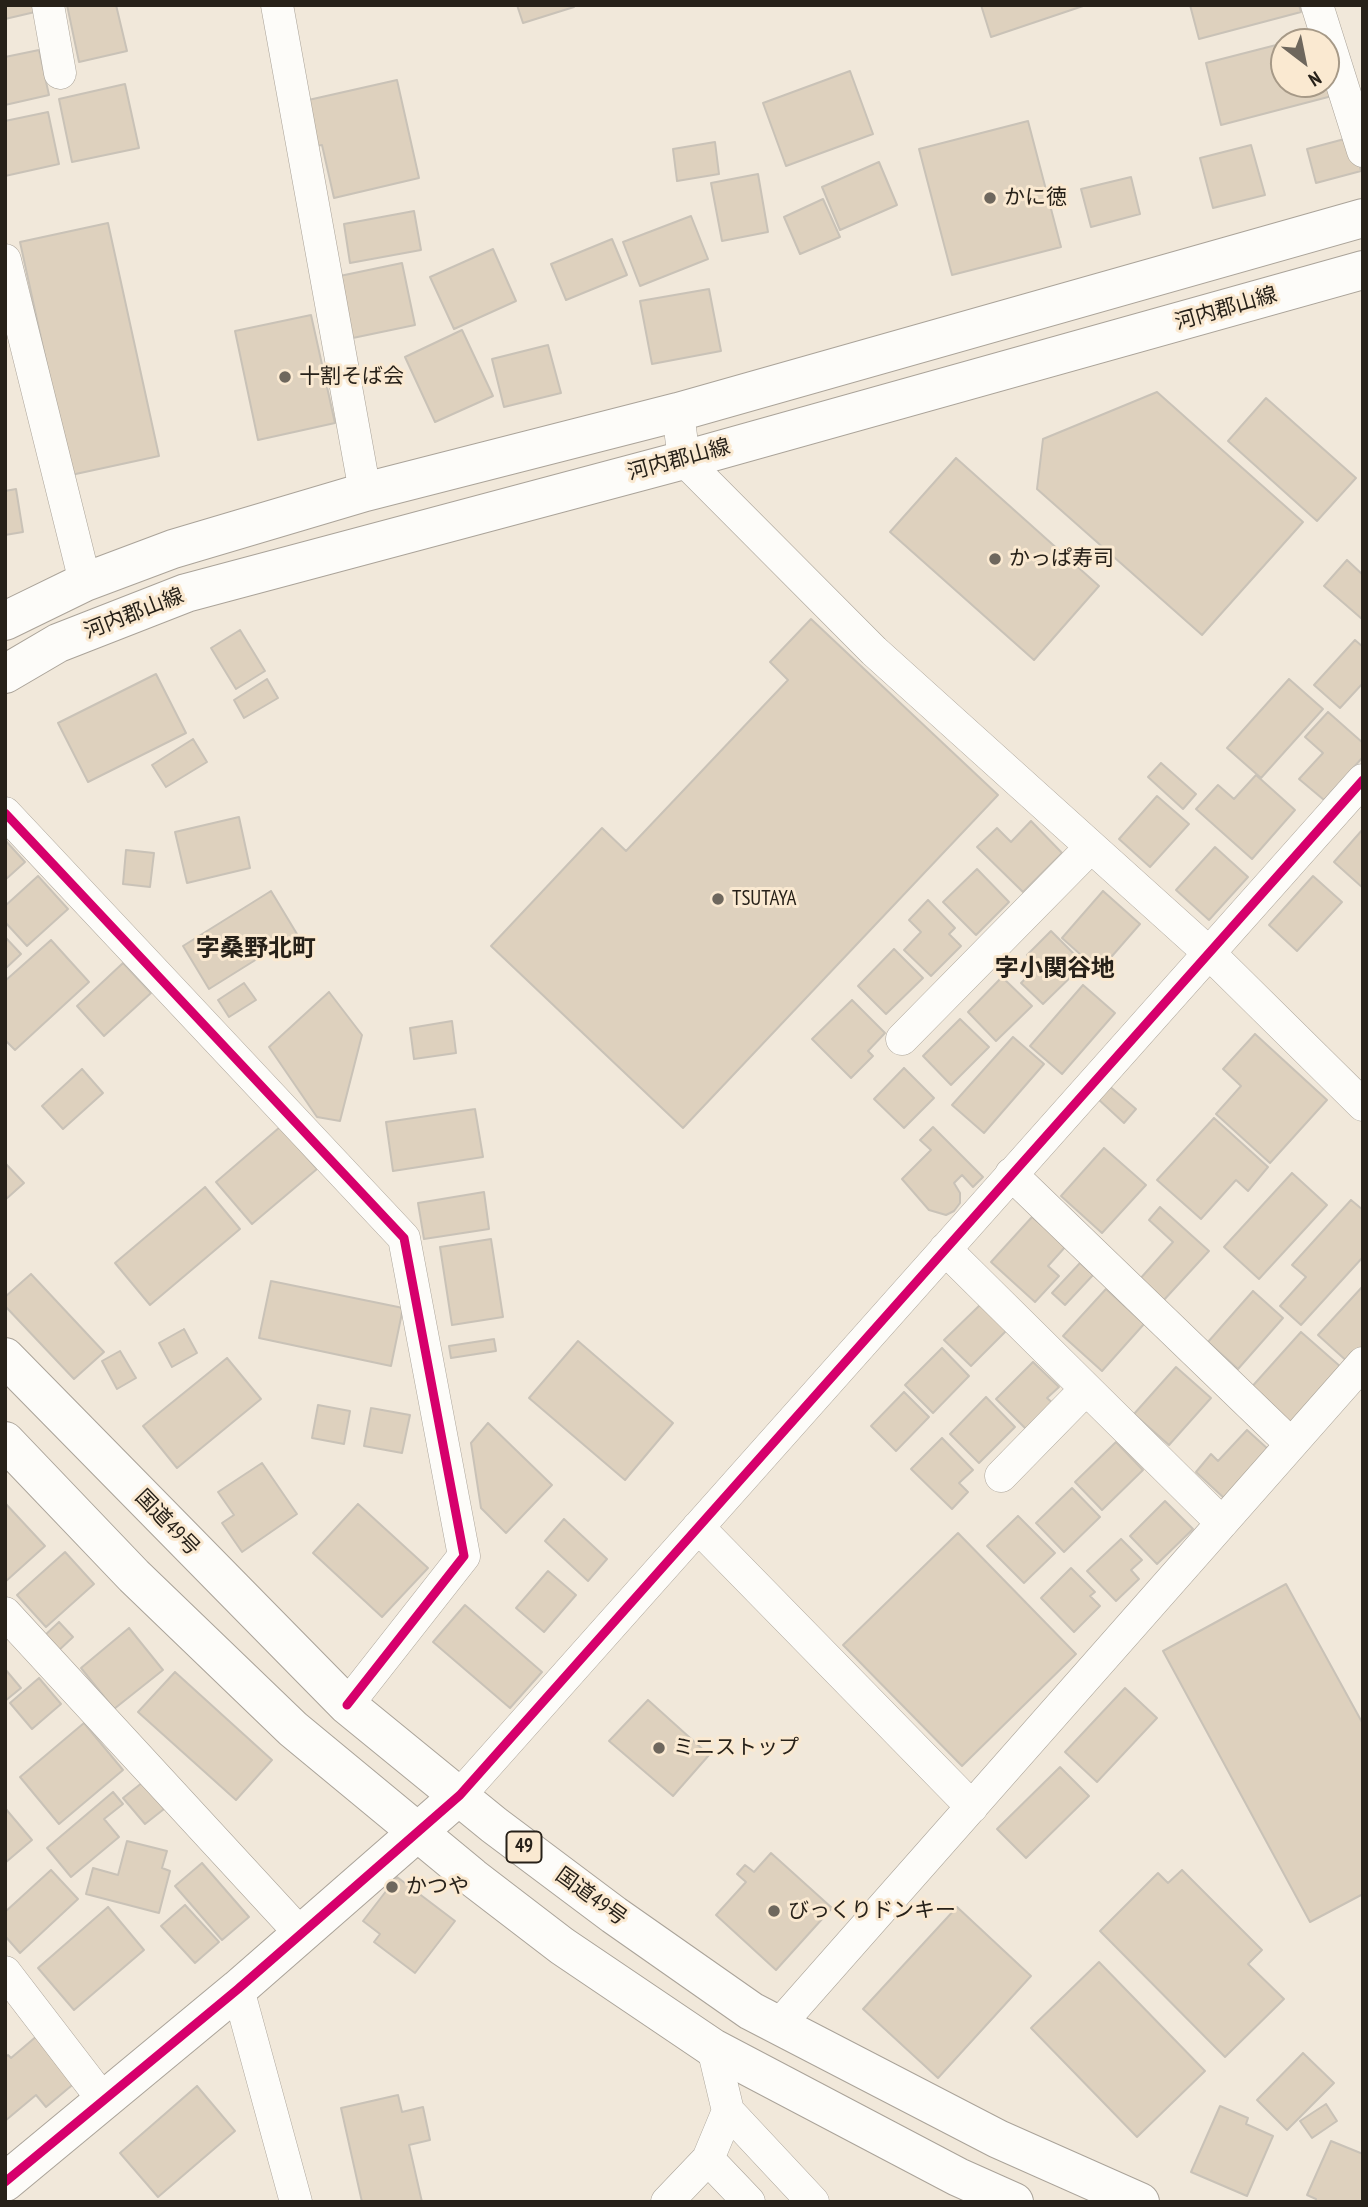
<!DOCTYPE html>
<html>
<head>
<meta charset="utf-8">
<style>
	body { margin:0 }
	#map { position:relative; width:1368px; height:2207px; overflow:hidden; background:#f1e8da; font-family:"PT Sans Narrow",sans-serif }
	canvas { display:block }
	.frame { position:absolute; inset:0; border:7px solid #272119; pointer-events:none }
	.north { position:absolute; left:1270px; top:28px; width:70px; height:70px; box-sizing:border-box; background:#fae9d1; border:2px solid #a69987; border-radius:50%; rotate:148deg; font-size:19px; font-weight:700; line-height:28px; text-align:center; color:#272119 }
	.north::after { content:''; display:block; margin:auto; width:24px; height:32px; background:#6e675d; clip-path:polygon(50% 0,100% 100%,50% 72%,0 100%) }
</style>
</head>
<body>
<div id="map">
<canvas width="1368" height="2207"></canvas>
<div class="frame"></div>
<div class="north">N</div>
</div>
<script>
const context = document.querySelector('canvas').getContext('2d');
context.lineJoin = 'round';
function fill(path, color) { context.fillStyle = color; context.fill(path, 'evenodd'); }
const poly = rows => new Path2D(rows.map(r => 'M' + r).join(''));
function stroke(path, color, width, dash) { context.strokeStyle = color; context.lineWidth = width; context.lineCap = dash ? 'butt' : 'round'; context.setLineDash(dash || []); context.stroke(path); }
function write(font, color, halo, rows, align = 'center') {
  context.font = font + ' "PT Sans Narrow","Noto Sans JP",sans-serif'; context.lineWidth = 6; context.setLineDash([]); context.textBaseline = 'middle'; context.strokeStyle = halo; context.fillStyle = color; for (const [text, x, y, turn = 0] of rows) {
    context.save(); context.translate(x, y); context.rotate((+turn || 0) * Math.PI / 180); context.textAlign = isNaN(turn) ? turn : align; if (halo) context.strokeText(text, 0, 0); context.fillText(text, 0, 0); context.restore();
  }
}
const building = poly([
	[5,5,33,5,35,12,5,19,5,5],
	[67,5,116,5,127,51,79,62,67,5],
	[517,5,574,5,574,7,523,23,517,5],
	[981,5,1086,5,991,37,981,5],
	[1190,5,1299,5,1301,12,1199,39,1190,5],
	[1284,43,1284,84,1326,84,1332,96,1221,125,1206,63,1284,43],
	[39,50,49,95,5,105,5,57,39,50],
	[850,71,873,134,786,166,763,103,850,71],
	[397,80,419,178,334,198,322,145,315,146,304,101,397,80],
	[125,84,139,148,72,162,59,99,125,84],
	[48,112,59,164,5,176,5,121,48,112],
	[1028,121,1061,247,952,275,919,149,1028,121],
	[1352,137,1361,171,1316,183,1307,149,1352,137],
	[715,142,719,174,677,181,673,149,715,142],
	[1251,145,1265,195,1213,208,1200,158,1251,145],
	[879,162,897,205,840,230,822,187,879,162],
	[758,174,768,232,722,241,711,183,758,174],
	[1131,177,1140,214,1091,227,1081,189,1131,177],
	[823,199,840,237,800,254,784,217,823,199],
	[414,211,421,250,350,263,344,224,414,211],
	[691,216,708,259,640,286,623,242,691,216],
	[108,223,159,456,71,475,20,242,108,223],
	[612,239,627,275,566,300,551,264,612,239],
	[493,249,516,301,454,329,430,277,493,249],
	[402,263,415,325,348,339,335,277,402,263],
	[709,289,721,351,652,364,640,301,709,289],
	[311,315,335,423,258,440,235,331,311,315],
	[462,330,493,396,435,422,405,357,462,330],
	[548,345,561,393,504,407,492,359,548,345],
	[1157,392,1303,522,1202,635,1037,489,1043,439,1157,392],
	[1266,398,1356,478,1317,521,1228,441,1266,398],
	[956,458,1099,586,1034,660,890,532,956,458],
	[16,489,23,532,5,535,5,491,16,489],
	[1347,560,1363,575,1362,619,1324,586,1347,560],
	[811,619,998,795,683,1128,491,946,602,828,626,851,788,680,770,662,811,619],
	[240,630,265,671,236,689,211,648,240,630],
	[1355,640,1363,647,1363,683,1340,708,1314,685,1355,640],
	[156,674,186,733,88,782,58,723,156,674],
	[267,679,278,698,244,718,234,700,267,679],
	[1289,679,1323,709,1261,778,1227,748,1289,679],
	[1328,712,1363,743,1363,757,1324,800,1299,779,1323,753,1305,737,1328,712],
	[193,739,207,762,166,787,152,765,193,739],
	[1161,763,1196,794,1183,809,1148,777,1161,763],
	[1256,775,1295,810,1252,859,1196,809,1218,785,1234,799,1256,775],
	[1157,796,1189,824,1150,867,1119,839,1157,796],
	[239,817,250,868,187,883,175,832,239,817],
	[1031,821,1062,853,1023,892,977,847,997,828,1011,842,1031,821],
	[1363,829,1363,888,1334,862,1363,829],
	[5,840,25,862,5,880,5,840],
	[1215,847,1248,877,1209,920,1176,890,1215,847],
	[126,850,154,853,150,887,123,884,126,850],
	[977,869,1009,902,976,935,943,902,977,869],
	[38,876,68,909,27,946,5,922,5,906,38,876],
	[1313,876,1342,902,1297,951,1269,925,1313,876],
	[271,891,297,934,209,989,183,946,271,891],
	[1103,891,1140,924,1099,971,1062,938,1103,891],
	[928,900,955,928,949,934,961,946,931,976,904,950,921,932,909,920,928,900],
	[1051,931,1084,964,1043,1004,1021,983,1038,966,1027,955,1051,931],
	[5,937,21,954,5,969,5,937],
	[51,940,89,982,15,1050,5,1040,5,981,51,940],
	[894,949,923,978,886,1014,858,986,894,949],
	[123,963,151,993,104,1036,77,1006,123,963],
	[1002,977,1032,1006,996,1041,968,1012,1002,977],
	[244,983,256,1000,229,1017,218,1000,244,983],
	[1083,985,1115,1013,1062,1074,1030,1046,1083,985],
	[329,992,362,1035,340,1121,317,1117,269,1047,329,992],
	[852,1000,885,1033,868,1051,873,1056,851,1078,812,1039,852,1000],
	[960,1019,989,1047,951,1085,923,1056,960,1019],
	[452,1021,456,1053,414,1059,410,1028,452,1021],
	[1255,1034,1327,1100,1270,1163,1216,1114,1241,1086,1223,1069,1255,1034],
	[1013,1037,1044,1064,984,1133,952,1105,1013,1037],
	[904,1068,934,1098,904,1128,874,1099,904,1068],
	[82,1069,103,1093,63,1129,42,1106,82,1069],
	[1108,1085,1136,1109,1124,1123,1097,1098,1108,1085],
	[475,1109,483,1157,393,1171,386,1122,475,1109],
	[1214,1118,1268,1167,1248,1191,1236,1180,1201,1219,1157,1180,1214,1118],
	[280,1127,317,1169,252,1224,216,1182,280,1127],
	[933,1127,983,1177,973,1187,962,1175,954,1183,960,1193,960,1203,954,1211,946,1215,929,1210,902,1179,931,1150,920,1140,933,1127],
	[1104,1148,1146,1185,1102,1233,1061,1196,1104,1148],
	[5,1163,24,1183,5,1200,5,1163],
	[1292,1173,1327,1205,1259,1279,1224,1247,1292,1173],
	[205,1187,240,1229,150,1305,115,1263,205,1187],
	[484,1192,489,1229,424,1239,418,1203,484,1192],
	[1351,1200,1363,1210,1363,1257,1301,1325,1280,1306,1306,1277,1292,1265,1351,1200],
	[1160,1207,1209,1251,1163,1301,1139,1280,1173,1242,1149,1220,1160,1207],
	[1032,1217,1066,1246,1048,1266,1059,1276,1035,1302,991,1262,1032,1217],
	[491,1239,503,1317,452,1325,440,1247,491,1239],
	[1080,1263,1093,1275,1065,1305,1052,1293,1080,1263],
	[31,1274,104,1352,74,1379,5,1306,5,1297,31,1274],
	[271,1281,403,1308,391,1366,259,1338,271,1281],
	[1363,1286,1363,1350,1350,1364,1318,1335,1363,1286],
	[1106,1289,1144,1324,1102,1371,1063,1336,1106,1289],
	[1253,1291,1283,1318,1238,1369,1208,1342,1253,1291],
	[981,1304,1007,1330,971,1366,944,1340,981,1304],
	[184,1329,197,1353,172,1367,159,1343,184,1329],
	[1301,1332,1342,1368,1289,1426,1249,1390,1301,1332],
	[494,1339,496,1351,451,1358,449,1346,494,1339],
	[578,1341,673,1423,625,1480,529,1398,578,1341],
	[942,1348,969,1376,933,1413,905,1385,942,1348],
	[120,1351,136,1378,117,1389,102,1361,120,1351],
	[227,1358,261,1399,177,1468,143,1426,227,1358],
	[1033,1362,1059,1387,1047,1398,1055,1405,1029,1432,996,1399,1033,1362],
	[1176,1367,1211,1398,1169,1445,1134,1414,1176,1367],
	[904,1392,929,1417,896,1451,871,1426,904,1392],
	[986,1397,1015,1427,979,1463,950,1434,986,1397],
	[318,1405,350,1411,344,1444,312,1438,318,1405],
	[371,1408,410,1415,402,1453,364,1446,371,1408],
	[488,1423,552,1485,506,1533,481,1508,471,1443,488,1423],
	[1247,1430,1269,1450,1225,1499,1196,1472,1211,1454,1218,1461,1247,1430],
	[942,1438,973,1470,959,1483,968,1492,952,1509,911,1469,942,1438],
	[1116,1442,1143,1470,1102,1510,1075,1482,1116,1442],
	[262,1463,297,1514,242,1552,222,1523,234,1515,218,1492,262,1463],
	[1072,1488,1100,1517,1064,1552,1036,1523,1072,1488],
	[1165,1501,1193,1529,1157,1564,1130,1536,1165,1501],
	[5,1503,45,1546,5,1582,5,1503],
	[358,1504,428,1568,382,1617,313,1553,358,1504],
	[1018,1516,1055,1553,1024,1583,987,1546,1018,1516],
	[564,1519,607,1559,588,1581,545,1541,564,1519],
	[958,1533,1076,1654,962,1766,843,1645,958,1533],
	[1121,1539,1142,1560,1131,1570,1139,1579,1116,1601,1087,1571,1121,1539],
	[65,1552,94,1584,46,1627,17,1595,65,1552],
	[1071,1568,1095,1592,1090,1596,1100,1606,1074,1632,1041,1598,1071,1568],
	[548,1571,576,1595,544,1632,516,1608,548,1571],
	[1286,1584,1363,1724,1363,1894,1310,1922,1163,1651,1286,1584],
	[465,1605,542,1672,510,1708,433,1642,465,1605],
	[59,1622,73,1637,56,1653,42,1638,59,1622],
	[129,1628,163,1670,114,1709,81,1668,129,1628],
	[5,1669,21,1688,5,1701,5,1669],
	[175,1672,272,1760,236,1800,138,1712,175,1672],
	[39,1678,61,1704,32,1729,10,1703,39,1678],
	[1125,1688,1157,1718,1097,1782,1065,1752,1125,1688],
	[648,1700,709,1755,673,1796,609,1741,648,1700],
	[84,1723,123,1770,59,1824,20,1777,84,1723],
	[1060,1767,1089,1796,1026,1858,997,1829,1060,1767],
	[143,1782,164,1809,145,1824,123,1798,143,1782],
	[113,1792,123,1804,104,1819,119,1837,71,1877,47,1848,113,1792],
	[5,1808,32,1840,5,1863,5,1808],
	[127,1841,167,1851,162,1868,170,1871,159,1913,86,1894,93,1868,118,1875,127,1841],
	[771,1853,832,1908,776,1970,716,1915,746,1882,737,1874,745,1865,754,1872,771,1853],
	[202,1863,249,1917,222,1940,175,1886,202,1863],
	[51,1870,78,1899,20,1953,5,1936,5,1912,51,1870],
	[1182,1870,1262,1950,1248,1964,1284,1999,1225,2057,1100,1931,1158,1873,1168,1883,1182,1870],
	[397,1877,455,1921,415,1973,374,1942,380,1934,363,1921,397,1877],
	[185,1905,219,1942,195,1963,161,1926,185,1905],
	[108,1907,144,1950,74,2010,38,1968,108,1907],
	[957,1907,1031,1976,938,2078,863,2009,957,1907],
	[1099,1962,1205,2071,1137,2137,1031,2028,1099,1962],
	[38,2035,77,2081,46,2107,36,2095,5,2121,5,2057,8,2055,11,2058,38,2035],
	[1303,2053,1334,2083,1287,2130,1257,2100,1303,2053],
	[197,2086,235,2131,158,2197,120,2153,197,2086],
	[398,2095,402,2112,423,2107,430,2140,409,2145,422,2202,362,2202,341,2108,398,2095],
	[1326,2104,1337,2121,1312,2138,1300,2121,1326,2104],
	[1220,2106,1248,2118,1246,2124,1273,2136,1247,2196,1191,2172,1220,2106],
	[1331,2141,1363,2154,1363,2202,1315,2202,1316,2199,1307,2195,1331,2141]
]);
fill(building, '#ded1be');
stroke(building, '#c9c2b7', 2);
const street = poly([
	[48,5,60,73],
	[277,5,365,492],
	[1317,5,1363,151],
	[5,260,85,582],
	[678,412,684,460,874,651,1208,952,1363,1105],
	[5,813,404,1238,464,1556,347,1705],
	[902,1039,1091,847],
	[1011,1174,1291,1444],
	[945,1249,1222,1523],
	[1001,1476,1086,1389],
	[698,1527,972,1807],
	[5,1613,300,1933],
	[460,1795,1363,780],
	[5,1972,104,2101],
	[238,1989,296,2202],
	[779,2025,1363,1363],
	[713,2048,728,2111,813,2202],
	[708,2159,749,2202],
	[667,2202,708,2159,728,2111]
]);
const secondary = poly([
	[5,621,85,582,173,549,365,492,678,412,1363,218],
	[5,674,58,643,186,593,684,460,1363,270],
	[5,2182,238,1989,460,1795]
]);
const highway = poly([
	[5,1357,347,1705,494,1825,614,1915,751,2011,998,2139,1140,2202],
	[5,1441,134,1576,293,1729,472,1877,562,1946,713,2048,958,2177,1014,2202]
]);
stroke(street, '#aaa399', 33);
stroke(secondary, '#aaa399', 40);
stroke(highway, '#aaa399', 40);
stroke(street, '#fdfcf9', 32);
stroke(secondary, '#fdfcf9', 38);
stroke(highway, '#fdfcf9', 38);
stroke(poly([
	[5,813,404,1238,464,1556,347,1705],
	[5,2182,238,1989,460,1795,1363,780]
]), '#d6006c', 9);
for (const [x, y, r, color] of [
	[990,198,7,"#6e675d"],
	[285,377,7,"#6e675d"],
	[995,559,7,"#6e675d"],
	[718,899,7,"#6e675d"],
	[659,1748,7,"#6e675d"],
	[392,1887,7,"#6e675d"],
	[774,1911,7,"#6e675d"]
]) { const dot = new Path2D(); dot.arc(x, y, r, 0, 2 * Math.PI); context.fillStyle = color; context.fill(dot); stroke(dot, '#fae9d1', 2.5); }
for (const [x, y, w] of [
	[524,1847,35]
]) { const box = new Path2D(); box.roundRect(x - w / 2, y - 15.5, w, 31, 5); context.fillStyle = '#fae9d1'; context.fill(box); stroke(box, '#272119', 2); }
write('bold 19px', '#272119', null, [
	["49",524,1847]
]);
write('21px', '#272119', '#fae9d1', [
	["かに徳",1004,198],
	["十割そば会",299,377],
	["かっぱ寿司",1009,559],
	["TSUTAYA",732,899],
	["ミニストップ",673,1748],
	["かつや",406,1887],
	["びっくりドンキー",788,1911]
], 'left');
write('21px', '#272119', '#fae9d1', [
	["河内郡山線",1226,309,-16],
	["河内郡山線",679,460,-15],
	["河内郡山線",134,614,-21],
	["国道49号",167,1523,46],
	["国道49号",591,1897,36]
]);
write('bold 24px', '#272119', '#fae9d1', [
	["字桑野北町",256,949],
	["字小関谷地",1055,969]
]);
</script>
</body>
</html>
